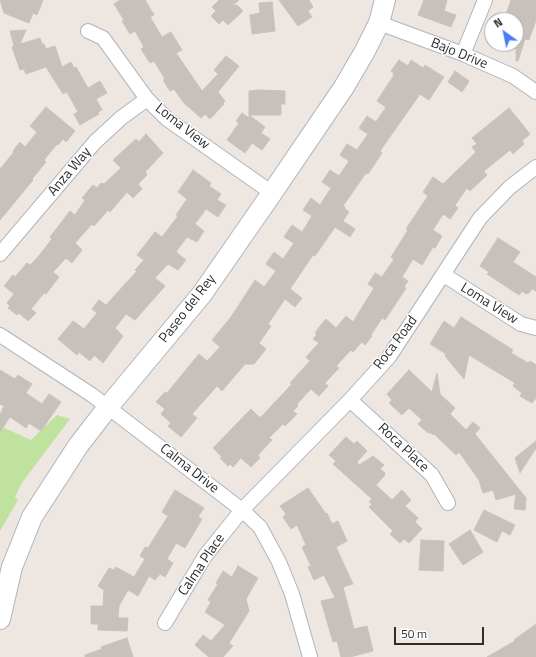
<!DOCTYPE html>
<html>
<head>
<meta charset="utf-8">
<style>
	body { margin:0 }
	#map { position:relative; width:536px; height:657px; overflow:hidden; background:#eee6e0; font-family:"Titillium Web",sans-serif }
	canvas { display:block }
	.north { position:absolute; left:484px; top:12px; width:40px; height:40px; box-sizing:border-box; background:#fff; border:1px solid #ababab; border-radius:50%; rotate:327deg; font-size:11px; font-weight:700; line-height:16px; text-align:center; color:#2d2d2d }
	.north::after { content:''; display:block; margin:auto; width:14px; height:18px; background:#467ef5; clip-path:polygon(50% 0,100% 100%,50% 72%,0 100%) }
	.scale { position:absolute; left:394px; top:627px; width:90px; height:18px; box-sizing:border-box; border:2px solid #2d2d2d; border-top:0; padding-left:5px; font-size:12px; line-height:14px; white-space:nowrap; color:#2d2d2d; -webkit-text-stroke:3px #fff; paint-order:stroke }
</style>
</head>
<body>
<div id="map">
<canvas width="536" height="657"></canvas>
<div class="north">N</div>
<div class="scale">50 m</div>
</div>
<script>
const context = document.querySelector('canvas').getContext('2d');
context.lineJoin = 'round';
function fill(path, color) { context.fillStyle = color; context.fill(path, 'evenodd'); }
const poly = rows => new Path2D(rows.map(r => 'M' + r).join(''));
function stroke(path, color, width, dash) { context.strokeStyle = color; context.lineWidth = width; context.lineCap = dash ? 'butt' : 'round'; context.setLineDash(dash || []); context.stroke(path); }
function write(font, color, halo, rows, align = 'center') {
  context.font = font + ' "Titillium Web",sans-serif'; context.lineWidth = 3; context.setLineDash([]); context.textBaseline = 'middle'; context.strokeStyle = halo; context.fillStyle = color; for (const [text, x, y, turn = 0] of rows) {
    context.save(); context.translate(x, y); context.rotate((+turn || 0) * Math.PI / 180); context.textAlign = isNaN(turn) ? turn : align; if (halo) context.strokeText(text, 0, 0); context.fillText(text, 0, 0); context.restore();
  }
}
fill(poly([
	[57,415,70,419,21,484,15,497,18,500,0,531,0,426,31,440]
]), '#bfe29f');
const building = poly([
	[0,0,43,0,37,15,33,13,29,23,4,13,0,0],
	[120,0,145,0,154,15,150,17,162,37,171,32,182,50,176,53,202,91,218,74,214,70,226,56,239,66,218,92,225,101,223,103,224,104,210,119,205,114,201,118,184,103,174,89,170,91,163,80,165,79,154,61,150,63,141,49,144,47,135,31,130,34,122,21,124,20,114,4,120,0],
	[219,0,239,0,232,6,237,5,243,11,228,25,223,20,219,24,211,16,216,11,212,7,219,0],
	[279,0,309,0,313,7,308,11,312,17,298,26,279,0],
	[424,0,447,0,444,11,456,15,451,27,418,15,424,0],
	[511,0,536,0,536,20,529,40,525,39,518,61,516,61,516,20,504,20,511,0],
	[272,2,275,31,252,34,250,15,260,13,259,3,272,2],
	[26,30,20,44,40,38,42,44,44,44,46,49,55,46,62,67,71,62,74,68,76,67,88,88,100,81,107,93,96,99,102,110,98,112,99,114,80,125,74,114,78,112,67,92,63,94,46,67,26,74,24,69,20,70,12,47,14,46,10,31,26,30],
	[399,60,408,66,411,60,423,68,425,65,444,77,429,100,420,94,380,151,382,153,368,174,366,173,343,206,345,207,344,208,349,212,343,221,355,229,350,237,335,227,315,256,313,255,290,289,302,298,295,307,285,299,268,324,271,326,259,343,266,349,254,364,245,364,222,391,217,386,192,414,197,418,181,437,168,426,171,423,161,414,165,409,156,402,165,392,167,393,199,354,207,361,220,347,212,340,231,317,255,280,264,287,276,271,266,264,274,252,283,259,294,243,284,237,292,225,302,232,312,216,303,210,311,198,320,205,331,188,322,182,330,170,339,176,349,161,340,155,347,144,357,150,368,134,359,128,367,116,376,122,386,107,377,101,394,75,393,75,394,73,391,71,399,60],
	[455,71,469,81,462,92,448,82,455,71],
	[258,90,285,91,285,104,281,104,281,115,249,115,249,91,258,90],
	[46,107,75,131,66,142,63,139,58,145,57,144,44,160,46,162,32,179,33,180,0,220,0,169,14,152,13,151,20,142,25,147,37,132,30,126,46,107],
	[509,108,530,134,522,141,524,144,513,154,510,150,484,171,487,175,470,191,467,188,455,205,458,208,450,219,443,214,433,230,442,236,435,248,433,247,422,265,413,259,402,277,408,281,404,287,406,288,385,320,382,318,371,335,372,336,365,345,362,342,360,344,353,352,351,350,336,366,339,368,325,383,328,386,319,396,311,389,297,404,298,406,293,411,297,414,285,426,283,424,269,438,272,440,258,455,260,458,251,467,241,458,233,467,230,464,228,466,220,458,222,457,213,448,251,409,259,417,261,417,292,384,290,383,310,361,306,357,319,343,313,339,317,334,315,333,320,326,326,319,336,328,346,316,353,322,374,288,368,284,375,273,382,277,394,259,391,257,408,230,406,229,428,196,423,192,433,177,443,184,476,152,472,147,477,144,472,138,509,108],
	[242,113,249,118,249,115,265,127,261,133,270,139,262,150,252,143,245,153,227,140,239,123,236,121,242,113],
	[146,134,163,153,145,172,147,175,138,184,142,189,133,198,127,192,110,212,108,210,94,226,92,224,75,243,82,250,72,263,66,258,53,272,59,277,46,294,44,293,31,309,36,313,28,321,19,313,17,315,8,308,10,306,7,303,14,294,4,286,13,275,15,277,27,263,30,265,38,257,52,239,50,237,70,211,75,215,85,200,82,198,93,185,97,188,101,183,104,184,121,168,113,160,136,139,139,142,146,134],
	[193,170,211,183,209,186,221,194,217,200,226,205,218,217,206,209,195,224,204,231,197,242,187,237,176,252,186,260,178,270,168,264,155,278,165,286,135,320,126,314,115,328,123,336,103,363,94,355,90,361,79,352,77,355,58,339,73,321,84,329,97,313,92,309,99,300,106,305,137,271,135,270,144,260,137,255,155,232,162,237,178,216,176,215,187,199,178,192,193,170],
	[498,238,520,252,513,262,536,277,536,291,532,289,528,294,527,293,526,294,522,291,519,295,487,274,489,272,480,266,498,238],
	[461,317,513,350,511,353,528,363,530,361,536,365,536,398,532,403,520,396,522,393,513,386,515,383,469,355,464,379,445,356,446,354,430,344,444,321,454,328,461,317],
	[0,370,15,379,18,375,32,384,26,393,42,404,49,394,61,402,41,431,29,423,26,428,10,417,0,432,0,415,4,406,0,404,0,370],
	[409,370,432,392,437,373,440,394,455,408,450,414,466,430,473,422,480,428,475,434,526,498,525,510,514,509,516,494,496,500,493,490,483,493,479,480,459,452,456,455,434,434,433,435,429,432,428,433,418,424,422,420,409,408,402,415,389,403,392,400,387,394,409,370],
	[346,437,354,444,357,441,367,451,357,462,359,465,373,456,384,465,380,469,385,473,384,474,385,475,376,485,392,500,402,490,411,500,405,506,418,518,415,522,422,529,409,543,404,539,400,543,390,534,393,531,369,507,372,504,369,502,372,499,333,464,336,461,329,455,346,437],
	[536,441,536,448,520,473,515,458,536,441],
	[308,488,326,514,327,513,332,524,338,521,347,541,336,547,353,584,343,587,354,629,367,626,373,651,350,657,341,657,337,641,333,642,321,601,335,598,324,575,314,580,308,567,311,566,302,547,306,545,297,525,291,529,283,517,286,514,280,506,308,488],
	[175,490,204,508,198,517,202,519,185,548,176,543,167,559,173,563,165,577,160,574,155,580,149,576,138,596,128,590,119,606,118,618,128,618,127,631,98,630,98,624,91,624,91,606,103,606,104,590,98,586,109,568,114,570,116,567,134,577,145,559,140,556,145,547,148,548,168,516,162,512,175,490],
	[484,510,515,525,510,535,502,531,497,542,474,530,484,510],
	[470,530,483,552,463,565,449,544,470,530],
	[421,540,444,541,443,571,419,570,421,540],
	[238,566,258,578,246,599,249,611,229,643,233,646,223,657,209,657,195,645,203,635,211,641,225,625,205,612,211,602,208,600,218,584,216,583,223,571,232,577,238,566],
	[536,624,536,657,487,657,515,641,514,640,536,624],
	[127,638,133,657,85,657,85,655,102,649,101,647,127,638]
]);
fill(building, '#c7c1bb');
stroke(building, '#cac2ba', 1);
const street = poly([
	[379,23,463,54,513,76,536,92],
	[88,31,103,38,147,99,167,119,272,193],
	[463,54,485,0],
	[0,254,95,142,121,118,147,99],
	[444,275,521,324,536,328],
	[0,335,92,395,242,510,260,527,279,562,292,594,310,657],
	[350,400,432,475,448,503],
	[165,623,205,556,242,510,350,400,389,357,480,218,510,187,536,167]
]);
const secondary = poly([
	[0,619,12,567,32,517,78,446,108,407,202,294,272,193,344,87,365,51,379,23,385,0]
]);
stroke(street, '#b0b4bd', 16);
stroke(secondary, '#b0b4bd', 22);
stroke(street, '#fff', 14);
stroke(secondary, '#fff', 20);
write('14px', '#2d2d2d', '#fff', [
	["Bajo Drive",459,54,22],
	["Loma View",182,127,38],
	["Anza Way",70,172,-50],
	["Loma View",489,304,32],
	["Paseo del Rey",188,309,-52],
	["Roca Road",396,343,-53],
	["Roca Place",403,448,43],
	["Calma Drive",189,469,38],
	["Calma Place",202,565,-56]
]);
</script>
</body>
</html>
